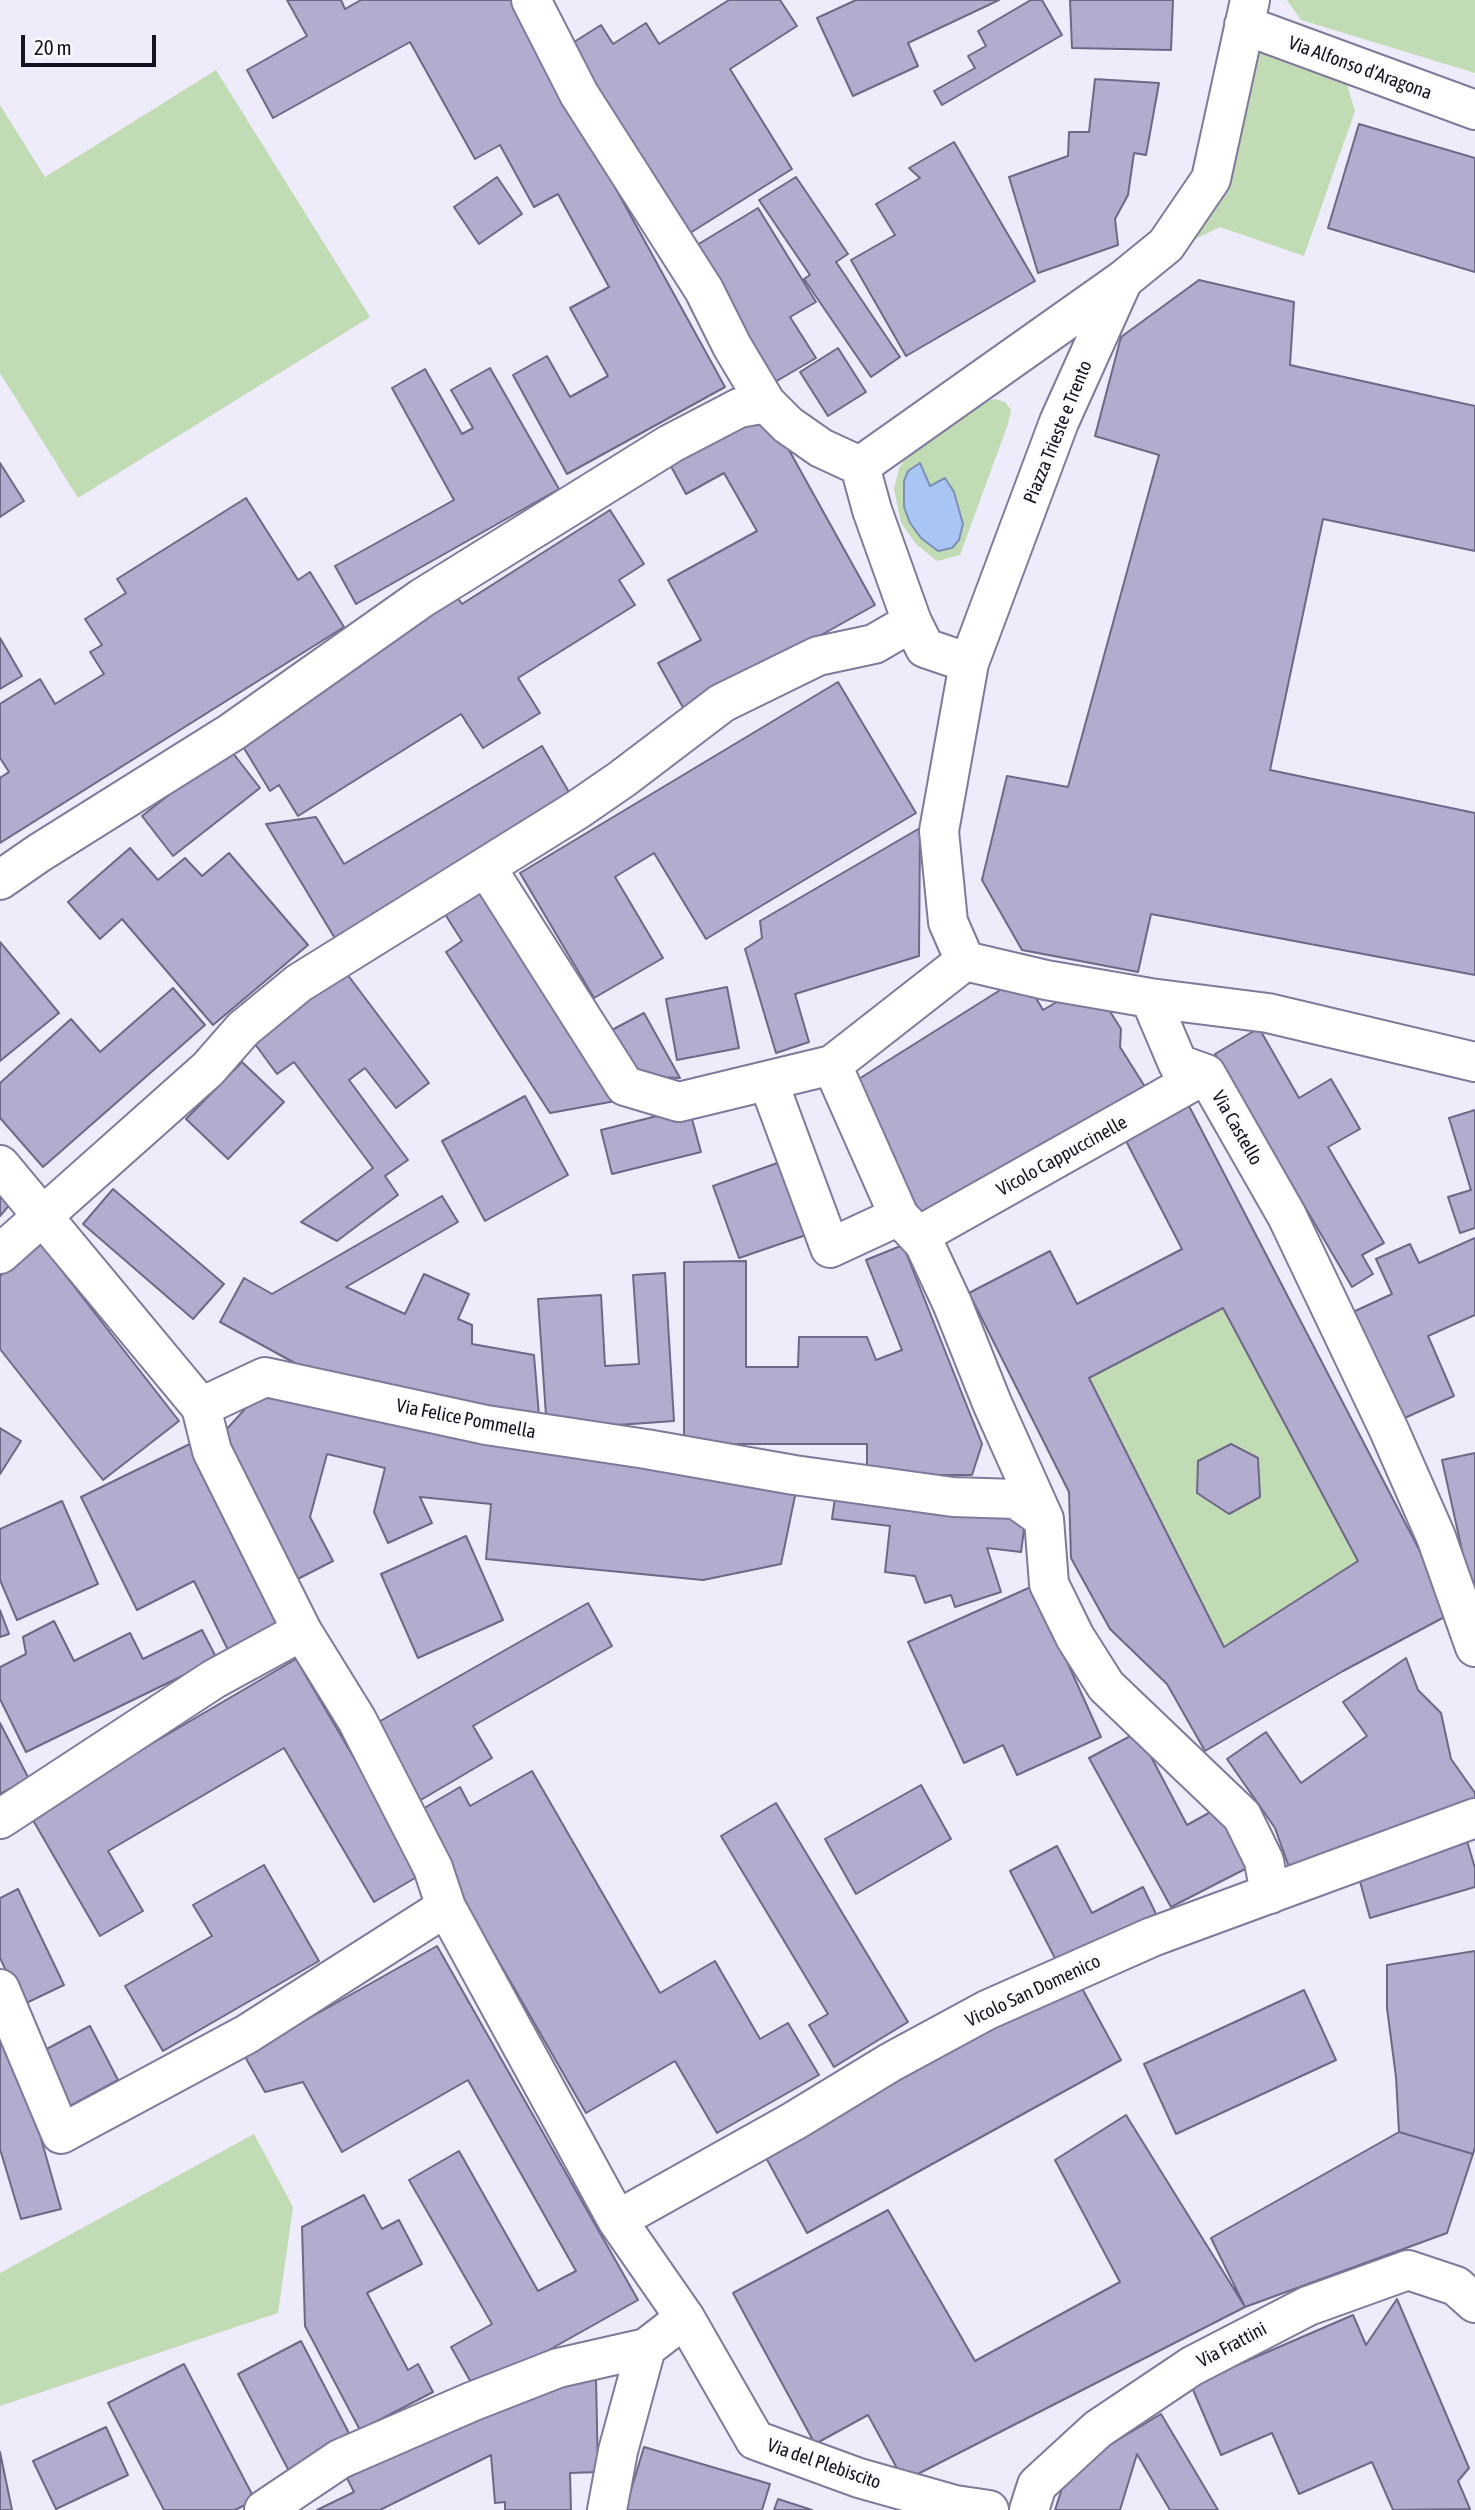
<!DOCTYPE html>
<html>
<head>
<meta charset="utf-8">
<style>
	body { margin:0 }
	#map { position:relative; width:1475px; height:2510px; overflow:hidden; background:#eeebfa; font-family:"Asap Condensed",sans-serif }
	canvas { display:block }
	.scale { position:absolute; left:21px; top:35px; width:135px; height:32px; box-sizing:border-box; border:4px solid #15131f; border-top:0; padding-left:9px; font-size:21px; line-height:24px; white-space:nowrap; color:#15131f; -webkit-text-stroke:5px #fbfbfb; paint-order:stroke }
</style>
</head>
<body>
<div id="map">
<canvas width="1475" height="2510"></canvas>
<div class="scale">20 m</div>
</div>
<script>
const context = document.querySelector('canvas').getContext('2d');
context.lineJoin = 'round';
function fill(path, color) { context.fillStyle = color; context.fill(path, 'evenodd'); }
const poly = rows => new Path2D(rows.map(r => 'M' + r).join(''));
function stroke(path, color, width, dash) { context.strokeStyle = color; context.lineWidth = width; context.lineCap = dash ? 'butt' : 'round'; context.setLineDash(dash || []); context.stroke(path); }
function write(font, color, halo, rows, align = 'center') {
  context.font = font + ' "Asap Condensed",sans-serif'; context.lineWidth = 6; context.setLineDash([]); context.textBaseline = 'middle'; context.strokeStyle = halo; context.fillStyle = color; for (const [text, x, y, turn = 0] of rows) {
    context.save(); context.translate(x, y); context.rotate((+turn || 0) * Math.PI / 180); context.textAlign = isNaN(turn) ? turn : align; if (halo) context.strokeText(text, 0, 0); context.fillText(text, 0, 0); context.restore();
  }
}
fill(poly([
	[1287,0,1475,0,1475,73,1301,20],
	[1260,37,1342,68,1355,111,1304,256,1220,227,1189,242],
	[216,70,370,317,78,498,0,373,0,105,45,177],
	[995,399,1005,402,1011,410,1008,424,960,555,937,561,916,544,901,523,894,489,899,468,912,450,982,402],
	[1223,1308,1358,1561,1224,1647,1089,1378],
	[254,2134,293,2207,278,2313,0,2406,0,2273]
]), '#c1dbb5');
const water = poly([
	[920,463,930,486,945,478,954,492,963,524,959,540,952,548,938,551,921,538,910,523,904,507,904,481,908,471,920,463]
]);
fill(water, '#a9c5f4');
stroke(water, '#7d90b4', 2);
const building = poly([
	[287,0,341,0,345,9,361,0,512,0,725,387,567,474,513,375,547,356,570,397,608,376,570,308,609,287,558,194,534,207,500,145,475,159,410,42,273,118,247,70,307,36,287,0],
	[729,0,780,0,797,26,730,69,792,169,682,238,563,49,601,25,613,44,646,23,659,44,729,0],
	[856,0,999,0,908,43,918,66,853,96,817,18,856,0],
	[1031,0,1042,0,1062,35,942,105,934,91,975,68,968,56,986,46,978,31,1031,0],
	[1070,0,1173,0,1171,50,1072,48,1070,0],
	[1095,79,1159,83,1146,155,1134,153,1128,195,1115,219,1118,245,1038,273,1009,177,1068,156,1069,132,1089,132,1095,79],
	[1359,124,1475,158,1475,272,1328,228,1359,124],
	[954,142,1035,281,906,356,851,260,895,235,876,204,920,178,909,168,954,142],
	[497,177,522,214,479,244,454,207,497,177],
	[796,177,848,254,836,262,900,357,871,377,804,279,810,275,759,200,796,177],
	[758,208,816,302,790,317,816,358,775,382,692,248,758,208],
	[1199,280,1294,302,1290,365,1475,406,1475,551,1323,519,1270,770,1475,813,1475,975,1151,914,1138,972,1022,950,982,880,1007,776,1068,787,1159,455,1095,436,1121,337,1199,280],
	[838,348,866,392,828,416,800,372,838,348],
	[490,368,559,489,356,604,335,566,454,500,392,388,425,369,462,434,473,428,451,390,490,368],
	[764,405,875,605,685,711,658,663,701,640,668,580,757,531,724,473,686,494,667,459,764,405],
	[0,463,24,501,0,517,0,463],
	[246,498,298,580,310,572,344,627,0,843,0,778,9,772,0,758,0,704,40,679,55,704,104,674,90,652,102,645,85,619,126,593,117,579,246,498],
	[610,510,644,564,619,580,635,605,518,678,540,713,483,748,461,714,298,816,279,785,270,791,236,735,457,597,462,604,610,510],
	[0,638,22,676,0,689,0,638],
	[838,682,916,813,706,939,654,853,615,877,663,958,594,998,520,873,838,682],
	[542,746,573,799,336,940,266,824,316,817,344,864,542,746],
	[229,748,260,788,173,856,142,816,229,748],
	[920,828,919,956,795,994,809,1042,776,1053,745,949,762,938,760,921,920,828],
	[130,848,158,880,185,858,202,876,229,853,308,945,213,1025,122,919,100,939,68,902,130,848],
	[483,886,621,1100,550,1113,446,952,462,941,443,911,483,886],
	[0,942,59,1013,0,1061,0,942],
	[344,970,429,1083,396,1108,365,1068,349,1080,408,1160,385,1176,398,1195,337,1241,301,1222,373,1168,294,1062,277,1074,252,1040,344,970],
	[727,987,739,1048,677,1060,666,999,727,987],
	[1005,987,1033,993,1043,1010,1072,993,1106,1005,1121,1029,1120,1047,1147,1090,921,1215,854,1082,1005,987],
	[173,988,205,1025,43,1167,0,1118,0,1083,71,1019,100,1052,173,988],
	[644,1013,680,1078,632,1076,608,1032,644,1013],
	[1259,1028,1299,1098,1331,1079,1360,1129,1328,1147,1384,1243,1362,1255,1373,1274,1352,1287,1215,1054,1259,1028],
	[242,1062,284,1102,228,1159,186,1119,242,1062],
	[525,1096,568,1175,485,1221,442,1141,525,1096],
	[1189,1106,1452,1613,1343,1671,1205,1751,1167,1684,1110,1629,1071,1558,1069,1492,969,1293,1050,1251,1077,1304,1182,1249,1125,1139,1189,1106],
	[1223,1308,1358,1561,1224,1647,1089,1378,1223,1308],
	[689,1108,701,1152,612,1174,601,1130,689,1108],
	[1475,1110,1475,1228,1460,1233,1448,1197,1471,1190,1449,1118,1475,1110],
	[783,1161,809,1234,739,1258,713,1186,783,1161],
	[0,1182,17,1196,0,1216,0,1182],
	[113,1189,224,1284,193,1319,83,1224,113,1189],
	[442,1196,458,1222,346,1287,405,1314,424,1274,469,1294,458,1319,472,1325,472,1344,534,1355,540,1428,302,1367,220,1322,244,1278,272,1294,442,1196],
	[1475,1238,1475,1315,1428,1336,1454,1396,1400,1420,1353,1312,1392,1294,1376,1259,1410,1244,1419,1263,1475,1238],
	[41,1244,179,1421,103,1480,0,1349,0,1276,41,1244],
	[903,1245,982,1444,972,1475,867,1475,867,1444,684,1444,684,1262,746,1261,746,1367,798,1367,799,1337,867,1337,876,1360,902,1350,866,1260,903,1245],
	[665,1273,674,1421,547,1430,538,1299,601,1295,605,1366,639,1364,633,1275,665,1273],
	[265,1387,796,1491,781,1564,703,1580,486,1559,491,1504,420,1497,432,1523,388,1543,374,1512,385,1468,327,1454,310,1517,333,1561,286,1585,215,1442,265,1387],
	[0,1428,21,1441,0,1474,0,1428],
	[196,1441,287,1624,229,1652,194,1581,137,1610,81,1497,196,1441],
	[1231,1444,1258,1458,1260,1497,1229,1514,1197,1493,1198,1461,1231,1444],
	[1475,1453,1475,1609,1442,1460,1475,1453],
	[836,1491,1026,1515,1021,1552,987,1548,1001,1592,955,1607,951,1595,925,1603,915,1576,885,1572,890,1526,832,1519,836,1491],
	[62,1501,98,1584,17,1620,0,1580,0,1529,62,1501],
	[466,1536,503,1620,418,1658,381,1574,466,1536],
	[1033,1586,1101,1737,1017,1775,1003,1745,964,1763,908,1642,1033,1586],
	[588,1603,612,1646,473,1726,492,1758,419,1801,375,1724,588,1603],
	[0,1610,9,1634,0,1637,0,1610],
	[54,1621,74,1661,130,1633,143,1659,202,1630,217,1659,26,1752,0,1699,0,1667,26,1654,23,1637,54,1621],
	[1406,1658,1418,1690,1441,1713,1451,1759,1475,1793,1475,1803,1290,1870,1275,1828,1227,1759,1266,1732,1301,1783,1367,1736,1343,1702,1406,1658],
	[296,1659,422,1874,374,1902,284,1748,108,1851,143,1911,100,1936,30,1815,296,1659],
	[0,1723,29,1779,0,1794,0,1723],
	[1138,1732,1187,1825,1216,1809,1249,1867,1171,1907,1089,1758,1138,1732],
	[532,1771,660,1993,715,1961,760,2039,788,2023,819,2075,717,2133,675,2061,586,2113,414,1814,460,1787,470,1806,532,1771],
	[921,1785,951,1839,856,1894,825,1839,921,1785],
	[776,1803,908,2022,834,2067,809,2025,828,2014,721,1836,776,1803],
	[1467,1841,1475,1868,1475,1887,1370,1918,1358,1874,1467,1841],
	[1057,1846,1092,1913,1143,1887,1157,1916,1059,1966,1010,1871,1057,1846],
	[264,1865,319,1961,163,2051,125,1986,212,1936,193,1905,264,1865],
	[18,1889,64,1985,22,2005,0,1958,0,1898,18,1889],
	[437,1946,638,2300,476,2391,451,2347,492,2324,409,2180,459,2151,538,2291,576,2271,468,2080,342,2152,303,2082,265,2092,244,2055,437,1946],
	[1475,1951,1475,2147,1473,2154,1399,2132,1396,2077,1387,2008,1387,1965,1475,1951],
	[1078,1981,1121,2060,807,2233,764,2154,1078,1981],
	[1304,1990,1336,2060,1176,2134,1144,2064,1304,1990],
	[7,2019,61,2209,21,2219,0,2149,0,2021,7,2019],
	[90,2026,118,2080,68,2107,39,2053,90,2026],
	[1126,2115,1245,2307,904,2481,868,2415,815,2444,733,2293,888,2210,975,2361,1120,2282,1055,2160,1126,2115],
	[1399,2132,1473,2154,1447,2233,1245,2307,1211,2238,1399,2132],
	[364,2195,382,2229,399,2220,422,2264,367,2293,408,2370,418,2364,433,2392,360,2430,305,2326,302,2227,364,2195],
	[1397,2299,1469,2468,1458,2481,1470,2509,1393,2510,1372,2462,1299,2494,1272,2433,1221,2455,1191,2385,1353,2315,1366,2345,1397,2299],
	[301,2341,353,2441,290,2473,238,2374,301,2341],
	[184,2364,255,2500,235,2510,164,2510,108,2403,184,2364],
	[596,2379,598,2472,570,2473,571,2510,505,2510,505,2502,495,2503,491,2455,380,2510,317,2510,354,2492,347,2478,551,2380,596,2379],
	[1161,2414,1218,2510,1170,2510,1137,2454,1120,2510,1055,2510,1068,2470,1161,2414],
	[106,2427,128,2475,56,2509,33,2461,106,2427],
	[644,2447,770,2484,762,2510,625,2510,644,2447],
	[0,2452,12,2510,0,2510,0,2452],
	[778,2499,812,2510,774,2510,778,2499]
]);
fill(building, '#b2acce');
stroke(building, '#6e6887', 2);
const minor = poly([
	[531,0,579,94,704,290,732,346,766,403],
	[1244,25,1475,110],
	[860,466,1123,280,1166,245,1211,179,1250,0],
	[860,466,872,510,912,622,925,648,969,663],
	[486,867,625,1086,679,1102,832,1065],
	[0,880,39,853,232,732,422,598,670,444,739,408,766,403,788,425,821,448,860,466],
	[965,961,832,1065,899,1216,924,1243,952,1303,992,1403,1044,1519,1049,1584,1075,1637,1106,1686,1242,1816,1264,1861,1270,1894],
	[965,961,1046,980,1150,998,1178,1064,1206,1074,1287,1216,1389,1430,1436,1537,1475,1647],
	[965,961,948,922,939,831,969,663,1059,422,1123,280],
	[1150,998,1268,1013,1475,1062],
	[768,1081,830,1248,899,1216],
	[0,1165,201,1407,265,1377,486,1425,646,1449,794,1475,953,1497,1016,1499,1044,1519],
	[924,1243,929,1230,1206,1074],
	[0,1254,208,1069,243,1029,299,983,577,810,622,779,722,703,818,656,874,644,912,622],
	[201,1407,212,1451,302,1631],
	[0,1819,214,1679,302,1631,357,1720,433,1868,446,1907,617,2220,685,2318,646,2348,618,2451,607,2510],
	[0,1989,61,2134,247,2034,446,1907],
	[617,2220,794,2121,891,2062,987,2010,1152,1937,1475,1818],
	[685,2318,755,2440,859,2478,955,2505,989,2510],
	[264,2510,340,2459,471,2402,558,2368,646,2348],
	[1029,2510,1037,2485,1098,2429,1192,2366,1308,2306,1408,2270,1456,2286,1475,2303]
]);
stroke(minor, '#7f799a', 42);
stroke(minor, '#fff', 38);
write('19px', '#15131f', '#fbfbfb', [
	["Via Alfonso d’Aragona",1360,68,20],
	["Piazza Trieste e Trento",1058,432,-68],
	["Via Castello",1237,1128,60],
	["Vicolo Cappuccinelle",1062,1156,-29],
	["Via Felice Pommella",466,1419,11],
	["Vicolo San Domenico",1033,1991,-25],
	["Via Frattini",1232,2345,-28],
	["Via del Plebiscito",824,2464,19]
]);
</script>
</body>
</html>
